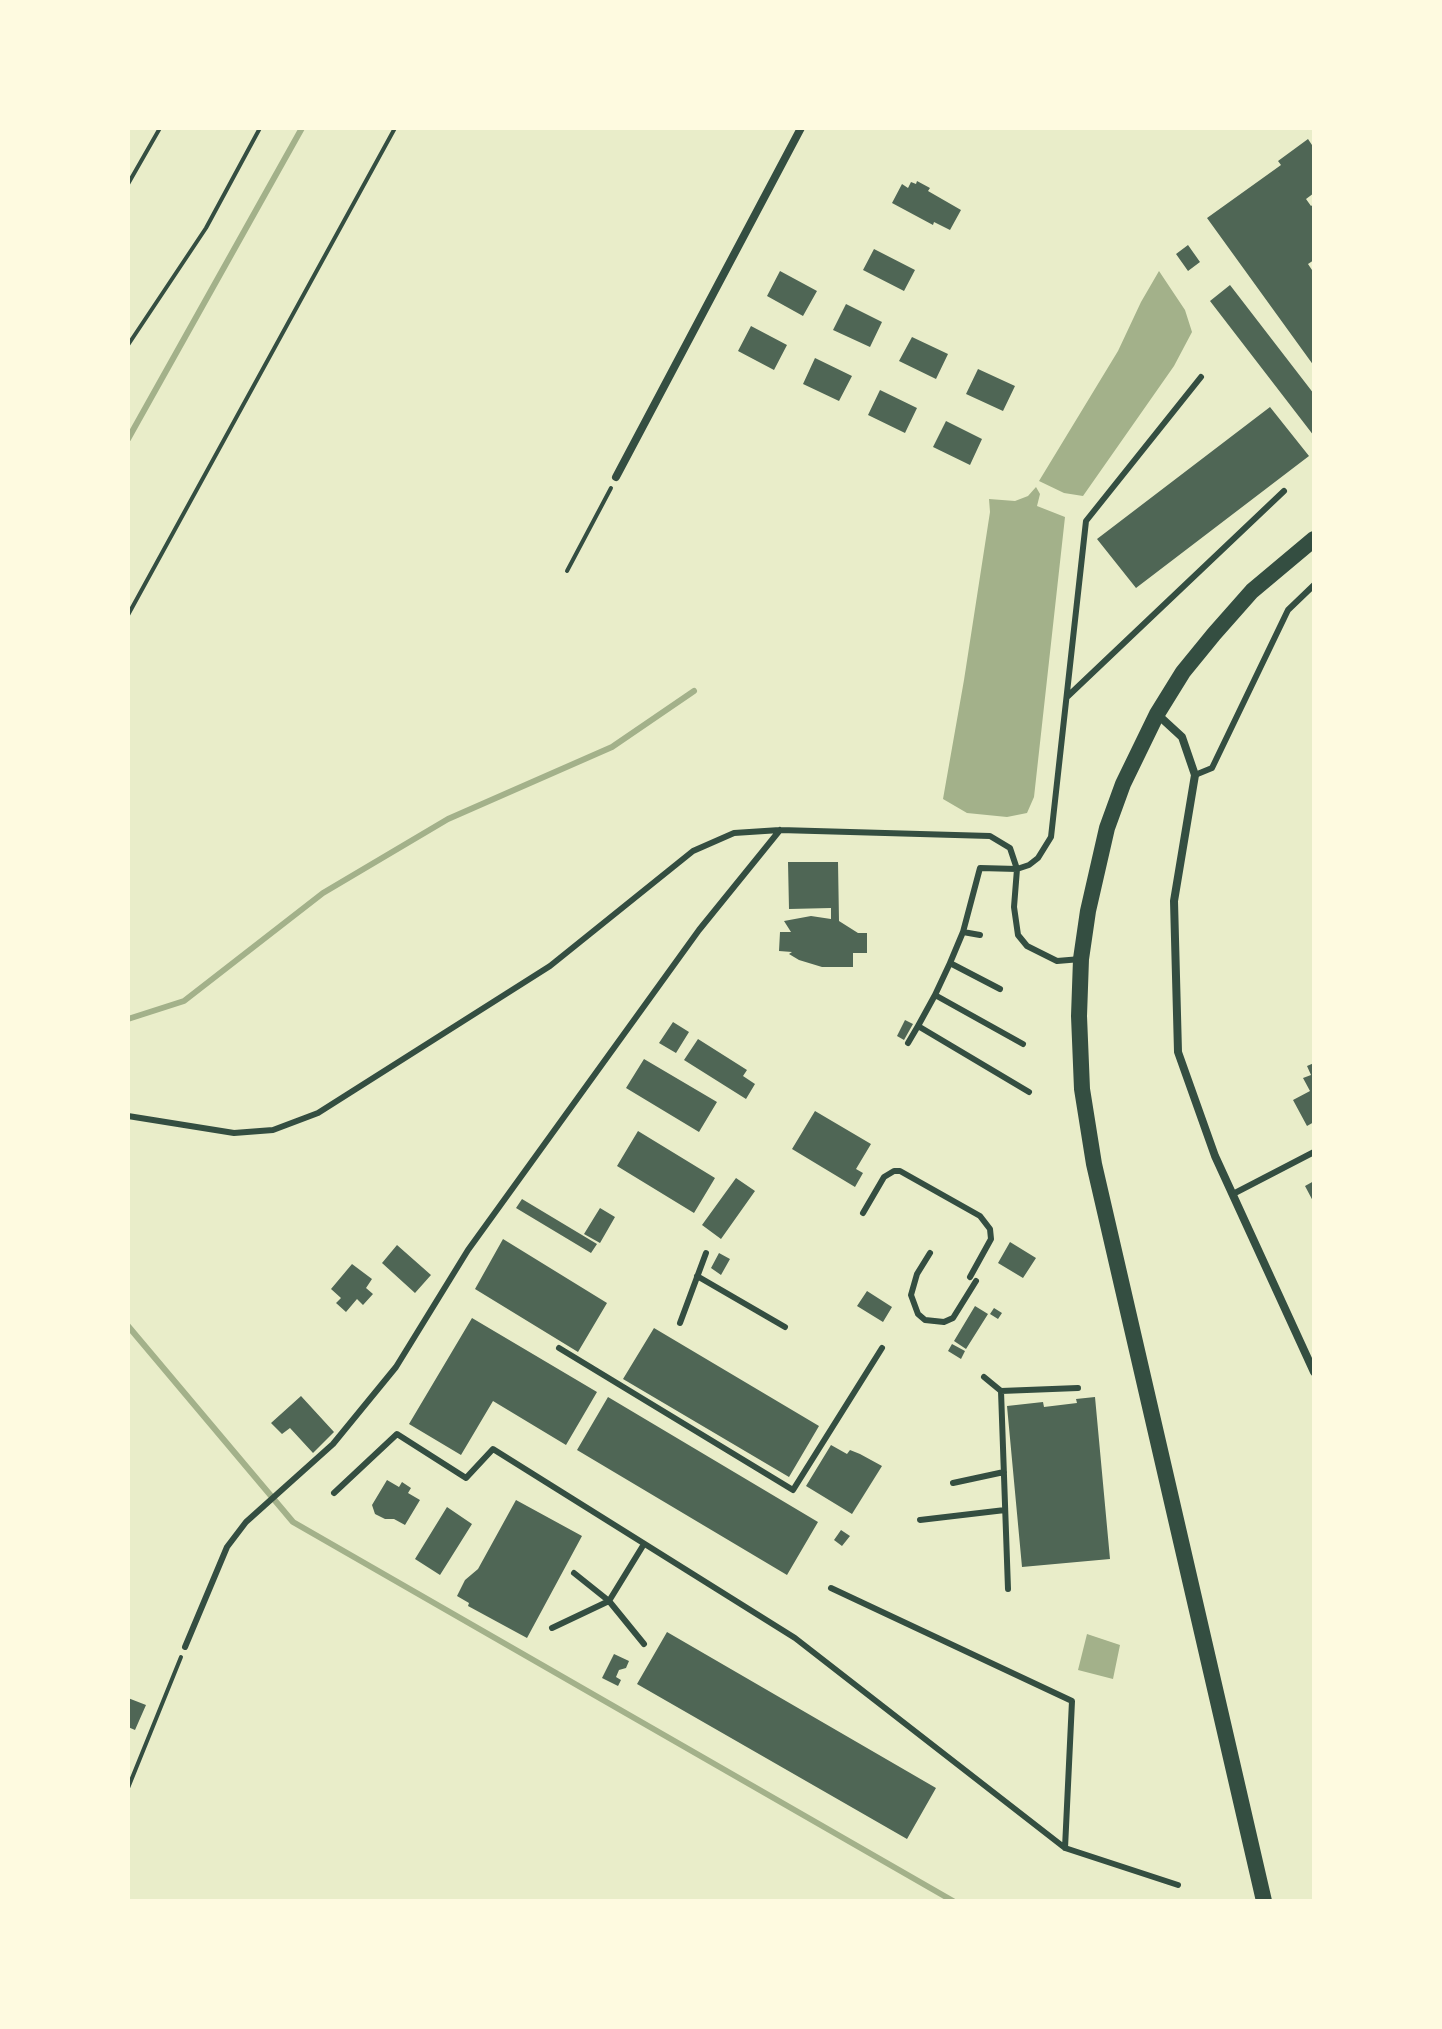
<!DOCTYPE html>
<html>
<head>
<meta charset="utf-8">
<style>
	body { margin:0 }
	#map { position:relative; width:1442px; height:2029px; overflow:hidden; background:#e9edc9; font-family:Figtree,sans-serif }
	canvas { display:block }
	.frame { position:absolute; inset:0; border:130px solid #fefae0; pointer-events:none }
</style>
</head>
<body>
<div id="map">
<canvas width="1442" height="2029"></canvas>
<div class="frame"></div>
</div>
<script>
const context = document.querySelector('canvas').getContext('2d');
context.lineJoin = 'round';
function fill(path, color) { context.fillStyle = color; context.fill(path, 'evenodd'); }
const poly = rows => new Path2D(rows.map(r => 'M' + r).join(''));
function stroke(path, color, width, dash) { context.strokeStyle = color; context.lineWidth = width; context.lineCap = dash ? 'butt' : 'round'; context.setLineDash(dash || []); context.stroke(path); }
fill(poly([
	[1159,271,1185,310,1192,332,1174,366,1083,496,1064,493,1039,481,1118,351,1141,302],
	[1036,487,1040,494,1037,506,1065,517,1034,797,1027,813,1007,817,967,813,943,799,964,680,990,512,989,499,1015,501,1028,496],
	[1087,1634,1120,1645,1113,1679,1078,1670]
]), '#a3b18a');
stroke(poly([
	[128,439,302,128],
	[128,1019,184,1001,323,893,448,819,612,747,694,691],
	[128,1326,293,1522,953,1901]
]), '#a3b18a', 6);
fill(poly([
	[1308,139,1314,148,1314,193,1306,199,1311,206,1314,204,1314,260,1308,264,1314,273,1314,366,1207,218,1281,165,1278,161],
	[917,181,930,188,928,191,961,210,950,230,934,222,933,225,892,203,902,184,908,188,911,182,916,184],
	[1188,245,1200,262,1188,271,1176,254],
	[874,249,915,270,904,291,863,270],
	[780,271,817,291,803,316,767,296],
	[1230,285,1314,394,1314,436,1210,301],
	[846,304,882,322,870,347,833,330],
	[751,326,787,345,774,370,738,351],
	[912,337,948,354,936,379,899,361],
	[815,358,852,376,839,401,803,384],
	[978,369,1015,386,1003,411,966,394],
	[880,390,917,408,905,433,868,415],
	[1270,407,1309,456,1136,588,1097,539],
	[946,421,982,439,970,465,933,447],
	[788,862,838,862,839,921,858,933,867,933,867,953,853,953,853,967,822,967,799,960,789,954,792,952,779,951,780,932,791,932,784,921,811,916,831,919,831,908,789,909],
	[905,1020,913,1024,904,1040,897,1036],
	[673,1022,689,1032,676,1053,659,1043],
	[698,1039,747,1070,743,1076,755,1084,746,1099,684,1060],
	[644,1059,717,1102,699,1132,626,1088],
	[1314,1063,1314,1122,1307,1126,1293,1100,1310,1091,1303,1078,1311,1075,1307,1066],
	[815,1111,871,1144,856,1169,863,1173,855,1187,792,1149],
	[638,1131,715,1178,694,1213,617,1166],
	[736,1178,755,1191,721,1239,702,1225],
	[1314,1181,1314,1203,1305,1186],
	[522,1199,597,1244,591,1253,516,1208],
	[600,1208,615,1217,600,1243,584,1234],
	[503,1239,607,1303,578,1352,475,1289],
	[1010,1242,1036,1258,1023,1278,998,1263],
	[397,1245,431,1275,415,1293,382,1263],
	[719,1253,730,1259,721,1275,711,1268],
	[352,1264,372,1279,366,1288,373,1294,363,1305,357,1299,346,1312,336,1303,341,1298,331,1289],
	[867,1291,892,1307,883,1322,857,1306],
	[975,1306,988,1314,966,1349,954,1341],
	[994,1308,1002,1313,998,1319,990,1314],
	[472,1318,597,1392,566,1445,493,1401,461,1455,409,1424],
	[654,1328,819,1426,789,1477,623,1379],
	[952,1344,965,1351,961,1359,948,1351],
	[301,1396,334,1432,313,1453,290,1428,282,1434,271,1423],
	[608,1397,818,1522,787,1575,577,1450],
	[1095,1397,1110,1559,1022,1567,1007,1406,1043,1402,1044,1407,1077,1403,1076,1399],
	[831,1445,847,1454,850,1450,860,1454,882,1466,852,1514,806,1486],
	[387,1480,399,1487,402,1482,411,1488,408,1493,420,1500,405,1525,394,1519,385,1519,375,1514,372,1505],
	[516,1500,582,1536,527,1638,468,1606,469,1603,457,1596,465,1580,478,1569],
	[447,1507,472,1524,440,1575,415,1559],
	[841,1530,850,1536,842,1546,834,1540],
	[667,1632,936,1788,907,1839,637,1684],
	[614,1654,629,1661,626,1668,619,1670,616,1677,621,1680,618,1686,602,1678],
	[128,1698,146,1705,135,1730,128,1727]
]), '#4f6655');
stroke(poly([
	[128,184,160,128],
	[128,345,206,228,260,128],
	[567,571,611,488],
	[128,615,395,128],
	[128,1788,181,1657]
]), '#344e41', 4);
stroke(poly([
	[1067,697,1284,491],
	[1195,775,1212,768,1288,610,1314,585],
	[963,932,950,963,1000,989],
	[980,935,963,932,980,868,1017,869,1029,865,1038,858,1051,837,1086,521,1201,377],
	[950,963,935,995,1023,1044],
	[935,995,918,1026,1029,1092],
	[908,1043,918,1026],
	[128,1116,234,1133,273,1130,318,1113,550,966,693,851,734,833,780,830,990,836,1010,848,1017,869,1014,907,1018,935,1027,946,1057,961,1081,959],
	[1233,1194,1314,1152],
	[863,1213,884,1177,894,1171,900,1171,980,1216,990,1229,991,1239,970,1277],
	[930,1253,917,1274,911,1295,918,1314,925,1320,944,1322,953,1318,976,1281],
	[697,1276,785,1327],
	[680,1323,706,1253],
	[559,1348,793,1490,882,1348],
	[984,1377,1001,1391,1078,1388],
	[1001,1391,1008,1589],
	[953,1483,1004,1472],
	[334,1493,397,1434,466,1478,493,1449,795,1638,1065,1848,1178,1885],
	[920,1520,1005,1510],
	[574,1573,609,1601,644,1644],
	[831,1588,1072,1701,1065,1848],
	[552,1628,609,1601,644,1544],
	[185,1647,227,1547,246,1522,333,1444,396,1367,468,1250,699,930,780,830]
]), '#344e41', 6);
stroke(poly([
	[616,477,801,128],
	[1157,714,1182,737,1195,775,1174,901,1178,1052,1215,1156,1314,1372]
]), '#344e41', 8);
stroke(poly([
	[1264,1901,1094,1164,1082,1089,1079,1016,1081,959,1088,911,1107,828,1123,784,1157,714,1183,672,1214,634,1252,591,1314,539]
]), '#344e41', 16);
</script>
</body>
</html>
